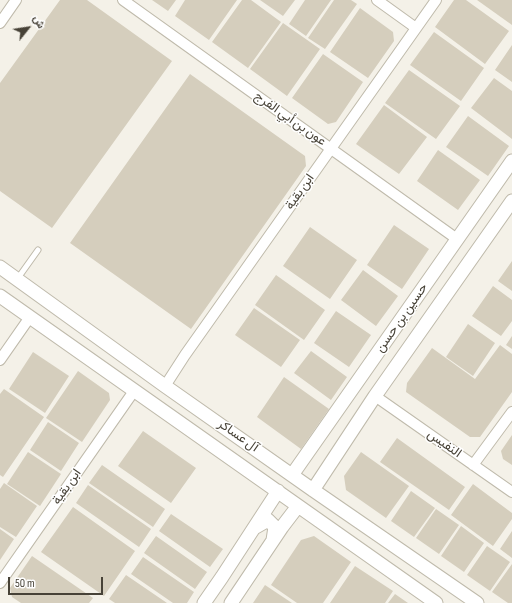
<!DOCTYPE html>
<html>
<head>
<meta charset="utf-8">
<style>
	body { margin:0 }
	#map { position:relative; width:512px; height:603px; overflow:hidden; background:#f4f1e8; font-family:"Sofia Sans Condensed",Vazirmatn,sans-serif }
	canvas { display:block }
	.north { position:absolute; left:8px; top:8px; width:40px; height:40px; -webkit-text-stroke:3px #fff; paint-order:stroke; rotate:60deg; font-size:11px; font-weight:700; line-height:16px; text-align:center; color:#474237 }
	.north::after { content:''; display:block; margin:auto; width:14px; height:18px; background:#474237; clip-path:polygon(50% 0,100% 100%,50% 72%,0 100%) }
	.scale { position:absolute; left:8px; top:577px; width:95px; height:18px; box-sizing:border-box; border:2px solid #474237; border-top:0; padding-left:5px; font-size:12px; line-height:14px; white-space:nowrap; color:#474237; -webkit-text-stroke:3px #fff; paint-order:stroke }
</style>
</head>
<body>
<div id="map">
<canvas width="512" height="603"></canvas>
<div class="north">ش</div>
<div class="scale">50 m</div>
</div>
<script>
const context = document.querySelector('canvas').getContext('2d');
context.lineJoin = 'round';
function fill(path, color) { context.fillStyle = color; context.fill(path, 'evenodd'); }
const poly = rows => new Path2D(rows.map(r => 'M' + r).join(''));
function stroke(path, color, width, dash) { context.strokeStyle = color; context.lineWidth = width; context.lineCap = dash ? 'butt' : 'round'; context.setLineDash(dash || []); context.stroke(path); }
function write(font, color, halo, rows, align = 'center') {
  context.font = font + ' "Sofia Sans Condensed",Vazirmatn,sans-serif'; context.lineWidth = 3; context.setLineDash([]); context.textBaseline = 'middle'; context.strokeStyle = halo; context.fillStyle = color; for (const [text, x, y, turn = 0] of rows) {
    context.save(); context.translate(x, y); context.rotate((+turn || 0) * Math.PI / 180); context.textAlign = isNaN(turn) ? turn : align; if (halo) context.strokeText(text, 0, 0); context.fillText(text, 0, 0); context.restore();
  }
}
fill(poly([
	[60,0,87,0,172,61,52,228,0,191,0,83],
	[152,0,176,0,168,11],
	[185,0,237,0,209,40,175,16],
	[242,0,251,0,281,22,248,68,212,42],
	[260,0,295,0,283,16],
	[305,0,331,0,306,36,289,24],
	[334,0,351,0,357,4,325,49,308,38],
	[454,0,466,0,509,31,485,64,435,27],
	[477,0,512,0,512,25],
	[360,8,393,32,394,41,368,78,330,52],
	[283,23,320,49,287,96,250,69],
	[434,32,484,68,461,101,410,65],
	[512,45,512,82,495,70],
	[323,54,363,82,336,122,328,124,292,98],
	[409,70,460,106,436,139,385,103],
	[190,74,305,156,306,166,191,329,70,243],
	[494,78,512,91,512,139,471,108],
	[384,105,427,137,399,174,356,144],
	[468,116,509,146,488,176,446,147],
	[438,150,480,180,458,210,417,181],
	[394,225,429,249,402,289,367,265],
	[310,227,357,260,330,299,283,266],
	[512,261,512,291,498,281],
	[363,270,398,296,376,326,341,300],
	[276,275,325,310,304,340,255,305],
	[493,286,512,300,512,321,501,336,472,316],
	[254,308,300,340,281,367,235,335],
	[336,311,371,335,349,367,314,343],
	[468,324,495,343,473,376,446,357],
	[512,336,512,349,506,345],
	[500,345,512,354,512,392,480,437,470,437,406,392,407,383,432,348,475,379],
	[311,351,347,377,331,400,294,373],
	[33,352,69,376,45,413,9,389],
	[78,371,109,393,110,400,82,442,46,418],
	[284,377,329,409,301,449,257,417],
	[4,389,44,417,3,477,0,475,0,394],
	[48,422,79,443,61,471,30,450],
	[143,431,196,468,171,503,118,466],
	[512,435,512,465,503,459,501,451],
	[397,438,465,487,449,510,380,462],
	[28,452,61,474,40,506,7,484],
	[361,452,409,486,386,518,346,490,344,476],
	[102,465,165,509,153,527,89,483],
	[4,483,37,506,16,537,0,527,0,489],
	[473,484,512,513,512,519,493,546,451,515],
	[88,485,151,529,139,547,76,503],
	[411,491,435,508,414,537,391,521],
	[73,507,135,551,104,596,41,552],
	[436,509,459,525,439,554,416,538],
	[171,514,223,549,210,567,159,531],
	[461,526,484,543,464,572,441,556],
	[0,529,14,539,0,560],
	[512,531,512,558,500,549],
	[156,536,207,572,195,589,144,553],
	[314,536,351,562,323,603,297,603,271,585,301,540],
	[487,546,510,562,490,591,467,575],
	[32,556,93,598,89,603,21,603,12,597,10,588],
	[143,557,194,592,187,603,173,603,131,574],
	[512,564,512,603,508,603,492,592],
	[355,566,393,591,385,603,330,603],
	[126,575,167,603,115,603,109,599],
	[265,585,292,603,253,603],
	[395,594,408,603,388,603]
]), '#d5cebd');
const service = poly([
	[18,278,38,250]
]);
const minor = poly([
	[123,0,457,239],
	[377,0,416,28],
	[0,23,16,0],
	[0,360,30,317],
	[165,386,185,355,436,0],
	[375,396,512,492],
	[473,465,512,412],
	[0,583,134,391]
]);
const tertiary = poly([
	[0,267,165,386,313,490,477,603],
	[0,296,436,603],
	[292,475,512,161],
	[313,490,375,396,512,201],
	[254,528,268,520,275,527,273,540],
	[204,603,222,577,278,491],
	[231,603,282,527,298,506]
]);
stroke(service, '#bfbaab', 7);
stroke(minor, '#bfbaab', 12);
stroke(tertiary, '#bfbaab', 15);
stroke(service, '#fff', 5);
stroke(minor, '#fff', 10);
stroke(tertiary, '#fff', 13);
write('13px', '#474237', '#fff', [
	["عون بن أبي الفرج",290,119,35],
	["ابن بقية",300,192,-55],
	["حسين بن حسن",402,318,-55],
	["آل عساكر",238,436,35],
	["النفيس",444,444,35],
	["ابن بقية",67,487,-55]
]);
</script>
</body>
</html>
